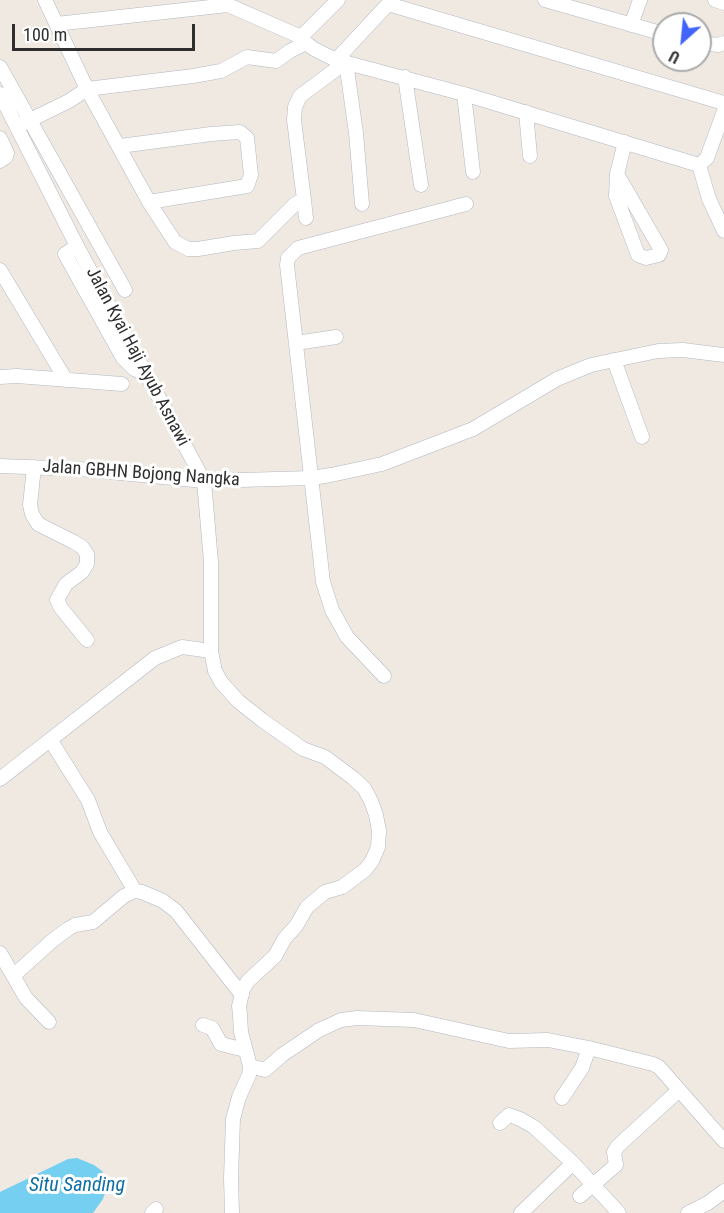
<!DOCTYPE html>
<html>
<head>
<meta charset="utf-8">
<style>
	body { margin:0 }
	#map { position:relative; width:724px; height:1213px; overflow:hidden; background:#efe9e1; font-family:"Roboto Condensed",sans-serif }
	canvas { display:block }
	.north { position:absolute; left:652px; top:12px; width:60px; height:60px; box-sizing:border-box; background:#fff; border:2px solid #ababab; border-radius:50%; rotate:207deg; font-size:16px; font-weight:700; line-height:24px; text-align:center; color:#2e2e2e }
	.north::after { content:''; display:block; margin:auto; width:21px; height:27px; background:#4264fb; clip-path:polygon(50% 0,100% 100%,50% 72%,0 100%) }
	.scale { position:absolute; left:12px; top:24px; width:183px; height:27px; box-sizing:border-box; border:3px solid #2e2e2e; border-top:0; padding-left:8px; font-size:18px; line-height:21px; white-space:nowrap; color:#2e2e2e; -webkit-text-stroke:4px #fff; paint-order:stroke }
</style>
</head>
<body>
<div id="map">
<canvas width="724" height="1213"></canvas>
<div class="north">U</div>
<div class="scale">100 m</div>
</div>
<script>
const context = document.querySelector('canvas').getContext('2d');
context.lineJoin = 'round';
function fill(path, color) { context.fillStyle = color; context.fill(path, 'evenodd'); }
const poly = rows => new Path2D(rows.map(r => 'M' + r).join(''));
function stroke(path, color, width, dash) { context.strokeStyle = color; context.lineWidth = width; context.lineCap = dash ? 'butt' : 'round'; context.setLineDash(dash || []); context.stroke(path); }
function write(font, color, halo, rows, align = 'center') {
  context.font = font + ' "Roboto Condensed",sans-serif'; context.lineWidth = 6; context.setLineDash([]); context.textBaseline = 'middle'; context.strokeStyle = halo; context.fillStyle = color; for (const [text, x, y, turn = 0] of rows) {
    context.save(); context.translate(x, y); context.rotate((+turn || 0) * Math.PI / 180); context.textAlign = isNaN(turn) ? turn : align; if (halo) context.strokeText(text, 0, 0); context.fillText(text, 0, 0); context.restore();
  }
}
fill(poly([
	[77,1158,94,1165,102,1171,106,1179,106,1190,103,1199,93,1213,0,1213,0,1192,68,1159]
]), '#75cff0');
const minor = poly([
	[45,0,87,89,149,202,175,242,188,249,198,249,234,243,258,241,295,204,304,200,294,120,295,107,300,96,346,62],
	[545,0,664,34],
	[715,0,724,3],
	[388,4,724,103],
	[56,24,228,5,301,37,306,43],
	[631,25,640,0],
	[301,37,338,0],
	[700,43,718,45,724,43],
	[336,60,392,0],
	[346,62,356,133,362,204],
	[0,67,125,290],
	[405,77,421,185],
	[0,94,77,246,204,481,211,562,211,651,215,671,221,682,238,701,262,720,303,749,325,757,353,778,364,788,371,801,376,815,379,831,378,847,372,861,365,870,342,887,325,892,307,907,296,926,285,938,275,956,248,981,243,989,239,1006,240,1015,241,1032,250,1066,249,1075,239,1097,233,1119,231,1178,232,1213],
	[464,94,473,172],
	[724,111,707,158,699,165,709,199,724,231],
	[526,112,530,156],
	[18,126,69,101,87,89,193,76,221,71,247,57,276,61,290,51,306,43,314,49,336,60,464,94,699,165],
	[0,138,7,153,6,157,0,161],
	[120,146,211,134,240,132,247,138,251,175,247,186,149,202],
	[617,174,661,250,659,255,646,258,638,255,616,196,617,174,625,142],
	[304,200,306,218],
	[77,246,65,254,123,358,134,369,146,374],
	[0,270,66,380],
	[296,343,336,337],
	[614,360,642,437],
	[0,377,17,376,122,384],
	[0,466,79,469,204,481,312,478,331,475,382,464,473,429,557,379,591,365,658,351,683,350,724,355],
	[34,467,30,505,32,514,38,524,74,542,82,547,87,554,87,564,82,572,66,584,57,600,61,608,87,640],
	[384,676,347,637,332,610,323,582,287,265,288,258,298,248,466,204],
	[51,741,88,800,100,832,135,891],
	[0,779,155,658,182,647,211,651],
	[0,953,26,998,49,1022],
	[13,976,53,940,68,929,75,925,93,922,124,896,135,891,142,892,163,901,176,911,242,995],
	[203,1025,212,1028,221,1044,245,1050],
	[250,1066,265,1070,282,1055,319,1030,341,1020,357,1018,414,1020,509,1041,548,1040,589,1048,653,1064,659,1067,724,1141],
	[562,1098,582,1068,589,1048],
	[500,1123,509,1115,520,1119,534,1127,573,1163],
	[580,1196,616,1165,614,1152,618,1146,679,1090],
	[152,1213,156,1209],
	[521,1213,573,1163,619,1213],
	[688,1213,708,1203,724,1191]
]);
stroke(minor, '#b4b7c1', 15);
stroke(minor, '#fff', 14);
write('18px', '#2e2e2e', '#fff', [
	["Jalan Kyai Haji Ayub Asnawi",137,357,62],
	["Jalan GBHN Bojong Nangka",141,474,4]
]);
write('italic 20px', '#0d6fa3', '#fff', [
	["Situ Sanding",77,1186]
]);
</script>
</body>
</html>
